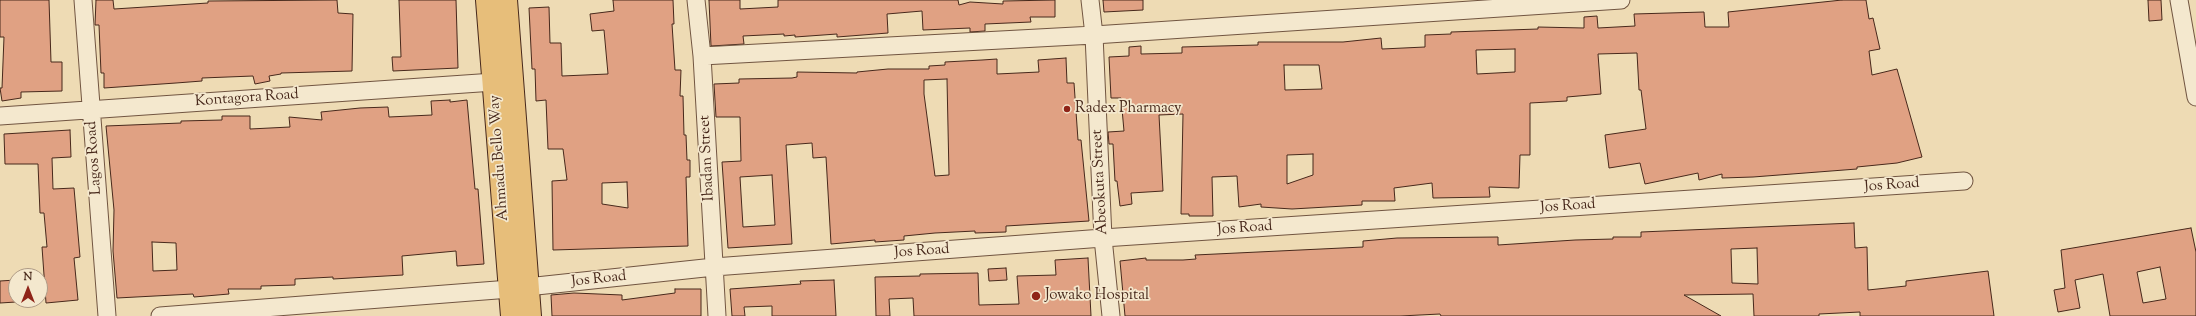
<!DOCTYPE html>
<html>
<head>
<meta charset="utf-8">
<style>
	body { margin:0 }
	#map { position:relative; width:2196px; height:316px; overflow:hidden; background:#eedbb4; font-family:"Sorts Mill Goudy",serif }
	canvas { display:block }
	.north { position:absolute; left:8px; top:268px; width:40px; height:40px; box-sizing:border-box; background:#f4e8ce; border:1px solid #af9b86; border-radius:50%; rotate:0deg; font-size:11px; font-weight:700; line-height:16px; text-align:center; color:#47281b }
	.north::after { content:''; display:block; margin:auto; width:14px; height:18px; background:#8f2418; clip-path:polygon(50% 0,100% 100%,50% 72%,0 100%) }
</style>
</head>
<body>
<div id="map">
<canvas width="2196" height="316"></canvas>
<div class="north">N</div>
</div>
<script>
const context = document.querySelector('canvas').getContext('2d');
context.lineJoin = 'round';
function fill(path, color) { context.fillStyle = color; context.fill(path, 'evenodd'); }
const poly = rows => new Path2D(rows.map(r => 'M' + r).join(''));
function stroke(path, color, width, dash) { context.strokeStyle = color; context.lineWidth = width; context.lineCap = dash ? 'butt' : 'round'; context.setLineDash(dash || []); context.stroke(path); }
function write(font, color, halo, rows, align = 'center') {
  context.font = font + ' "Sorts Mill Goudy",serif'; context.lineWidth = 3.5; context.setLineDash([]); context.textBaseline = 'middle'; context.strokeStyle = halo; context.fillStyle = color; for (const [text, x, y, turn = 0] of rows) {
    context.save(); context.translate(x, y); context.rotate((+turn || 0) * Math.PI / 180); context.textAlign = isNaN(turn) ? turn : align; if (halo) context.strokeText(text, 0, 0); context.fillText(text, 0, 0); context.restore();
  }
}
const building = poly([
	[0,0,49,0,51,62,62,62,62,91,21,92,21,98,2,101,0,88,2,88,4,37,0,37,0,0],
	[96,0,113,0,114,9,208,3,208,1,337,0,338,13,353,14,352,71,281,73,281,74,269,76,270,81,255,84,253,76,202,78,202,81,176,83,104,88,104,73,101,73,99,25,95,25,96,0],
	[399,0,456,0,458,68,393,71,392,57,401,57,399,0],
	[613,0,673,0,674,24,672,24,675,70,681,70,680,96,683,96,684,135,686,135,687,160,690,160,690,177,686,177,688,246,553,250,552,181,567,180,563,149,548,149,546,100,536,101,535,69,532,69,529,8,549,7,550,43,561,43,562,76,608,74,604,30,592,31,590,14,614,11,613,0],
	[627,182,628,208,602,204,602,183,627,182],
	[709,0,740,0,740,9,778,7,778,0,958,0,959,5,970,2,1003,4,1003,1,1055,0,1055,17,1030,17,1031,22,985,24,985,31,970,32,970,28,923,30,922,11,887,14,888,33,837,37,837,34,795,37,795,35,784,36,784,34,743,36,744,44,711,46,709,0],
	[1103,0,1143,0,1143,10,1104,12,1103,0],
	[1842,0,1866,0,1869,19,1873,18,1880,49,1869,51,1872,75,1897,69,1922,157,1897,163,1857,167,1857,169,1753,177,1722,178,1722,174,1699,180,1698,173,1645,184,1640,163,1609,168,1605,135,1646,129,1641,90,1639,90,1637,53,1598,54,1601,94,1567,97,1567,101,1530,103,1530,155,1520,155,1519,188,1489,187,1490,197,1433,198,1432,183,1394,188,1395,201,1362,201,1362,205,1292,209,1261,207,1261,204,1239,207,1237,176,1212,177,1213,216,1189,216,1189,214,1181,214,1183,114,1159,115,1163,191,1131,193,1132,204,1120,206,1117,181,1115,181,1113,144,1109,144,1108,132,1124,131,1121,98,1111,98,1109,57,1129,56,1129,47,1141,46,1141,54,1182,53,1182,47,1258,45,1258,42,1343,42,1381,38,1382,49,1425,47,1425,35,1451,34,1451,32,1538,29,1538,27,1584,28,1584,17,1597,16,1598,28,1635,26,1634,14,1704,12,1705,27,1729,27,1728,12,1842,0],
	[1515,49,1515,72,1477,74,1476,50,1515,49],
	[1284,65,1319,65,1322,89,1285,90,1284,65],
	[1313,154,1313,175,1287,184,1287,155,1313,154],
	[2148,0,2161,0,2162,20,2149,21,2148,0],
	[1066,58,1067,83,1074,83,1078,140,1081,140,1089,221,1006,226,1006,232,975,233,975,231,935,233,904,236,904,240,875,242,875,240,831,244,826,157,813,158,812,143,786,145,792,244,728,248,722,162,741,161,740,117,716,117,714,84,739,83,739,79,792,78,797,77,797,72,857,73,857,72,888,69,929,69,929,66,945,65,945,62,982,60,997,59,997,74,1039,72,1038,60,1066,58],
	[947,79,949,175,935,176,924,94,924,80,947,79],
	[772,175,775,225,743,227,740,177,772,175],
	[450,100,450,102,467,100,475,189,478,189,484,264,457,266,456,251,402,256,403,275,333,279,333,277,295,279,295,285,261,286,261,289,228,289,229,294,194,297,193,294,117,298,113,251,114,210,106,126,181,123,181,121,222,120,222,116,250,116,250,129,290,127,289,117,322,120,321,112,360,108,388,107,389,117,432,115,431,101,450,100],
	[152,242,176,243,177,270,153,271,152,242],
	[70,130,71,157,52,158,53,189,74,188,80,257,74,258,78,300,46,303,42,247,47,247,44,213,40,213,38,164,5,164,4,134,70,130],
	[1854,223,1855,248,1867,247,1868,290,1906,286,1906,281,1988,271,1994,316,1860,316,1860,312,1819,314,1819,316,1754,316,1753,294,1684,295,1721,316,1441,316,1440,314,1400,316,1125,316,1120,261,1146,258,1146,260,1183,260,1196,259,1195,255,1363,247,1363,241,1397,238,1498,237,1498,245,1575,240,1613,239,1613,237,1641,237,1641,232,1854,223],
	[1757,248,1758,284,1732,283,1731,249,1757,248],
	[2191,228,2196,252,2196,316,2110,316,2103,274,2075,280,2080,308,2058,312,2054,290,2065,288,2061,250,2191,228],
	[2160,267,2166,299,2143,303,2137,272,2160,267],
	[1088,258,1091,316,914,316,913,298,889,299,890,316,876,316,875,277,920,276,920,274,978,273,979,305,1019,304,1017,276,1056,275,1055,260,1088,258],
	[1006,268,1007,280,989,281,988,269,1006,268],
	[16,280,16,302,0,303,0,281,16,280],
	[834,280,836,316,772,316,772,306,744,307,745,316,732,316,730,289,801,284,800,281,834,280],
	[675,289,701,289,701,316,552,316,551,295,574,293,622,295,622,300,675,293,675,289]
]);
fill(building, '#e0a183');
stroke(building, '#47281b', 1);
const street = poly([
	[83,0,107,316],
	[696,0,702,56,717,316],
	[1090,0,1094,35,1103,238,1111,316],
	[2179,0,2196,97],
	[702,56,1094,35,1621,0],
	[0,116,494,82],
	[527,287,714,267,1103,238,1964,181],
	[160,316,510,289]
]);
const primary = poly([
	[487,0,512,316],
	[506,0,530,316]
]);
stroke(street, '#715541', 19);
stroke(primary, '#47281b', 24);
stroke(street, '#f4e8ce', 17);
stroke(primary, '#e7be7a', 22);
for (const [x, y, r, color] of [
	[1067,109,4,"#8f2418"],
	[1036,296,5,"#8f2418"]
]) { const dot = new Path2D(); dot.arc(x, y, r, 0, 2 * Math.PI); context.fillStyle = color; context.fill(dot); stroke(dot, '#f4e8ce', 1.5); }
write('15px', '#47281b', '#f4e8ce', [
	["Kontagora Road",247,99,-4],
	["Lagos Road",95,158,-94],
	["Ahmadu Bello Way",500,158,-94],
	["Ibadan Street",708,158,-93],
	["Abeokuta Street",1101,182,-93],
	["Jos Road",1892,186,-4],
	["Jos Road",1568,207,-4],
	["Jos Road",1245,229,-4],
	["Jos Road",922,252,-4],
	["Jos Road",599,280,-6]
]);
write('15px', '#47281b', '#f4e8ce', [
	["Radex Pharmacy",1075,109],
	["Jowako Hospital",1045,296]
], 'left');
</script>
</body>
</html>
